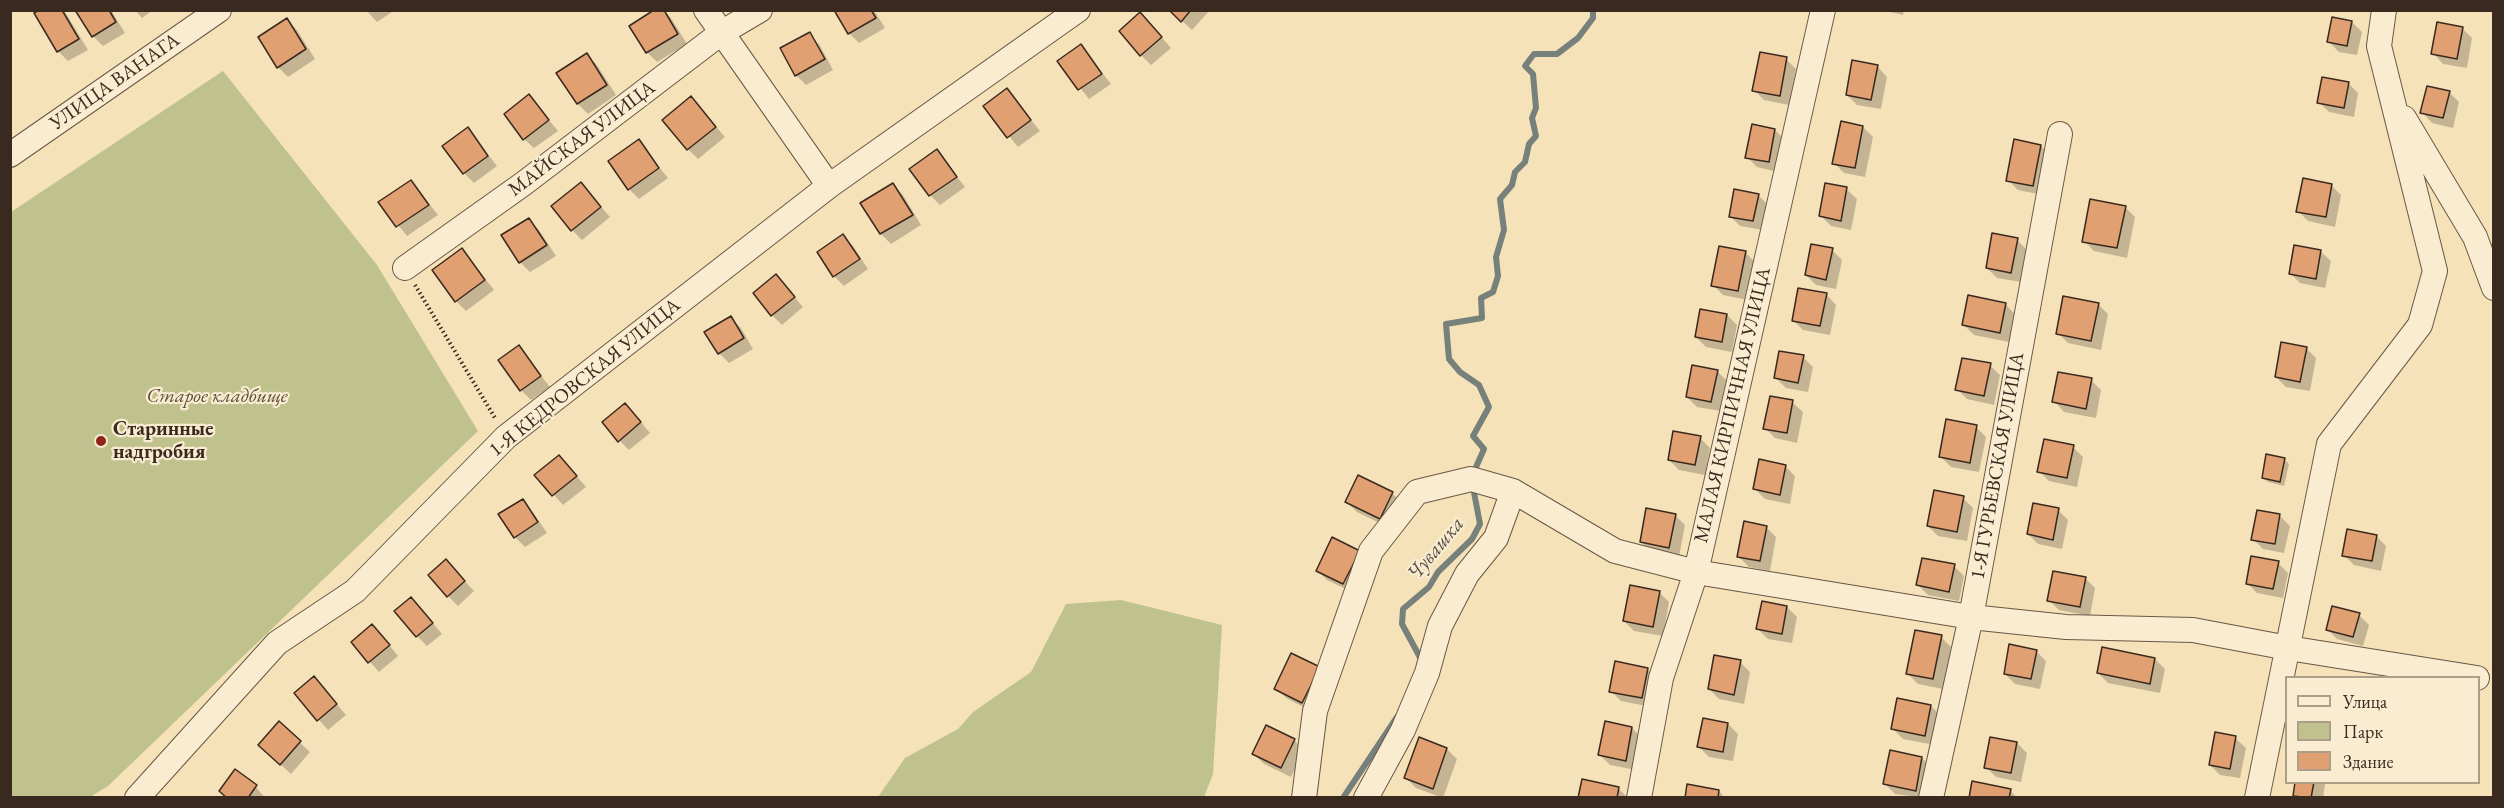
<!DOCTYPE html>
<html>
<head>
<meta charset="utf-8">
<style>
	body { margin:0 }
	#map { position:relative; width:2504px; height:808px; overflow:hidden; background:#f6e2b8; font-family:"EB Garamond",serif }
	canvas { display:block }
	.frame { position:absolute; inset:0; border:12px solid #3a291f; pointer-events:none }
	.legend { position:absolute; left:2285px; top:676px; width:195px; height:108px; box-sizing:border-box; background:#f9ecd1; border:2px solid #ad9e8a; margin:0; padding:8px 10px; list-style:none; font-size:18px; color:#3a291f }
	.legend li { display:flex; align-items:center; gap:12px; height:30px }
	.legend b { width:30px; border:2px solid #ad9e8a }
</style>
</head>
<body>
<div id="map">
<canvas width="2504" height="808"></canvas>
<div class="frame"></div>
<ul class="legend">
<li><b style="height:8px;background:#f9ecd1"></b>Улица</li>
<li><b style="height:16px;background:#bfc28d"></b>Парк</li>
<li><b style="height:16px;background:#e1a072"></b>Здание</li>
</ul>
</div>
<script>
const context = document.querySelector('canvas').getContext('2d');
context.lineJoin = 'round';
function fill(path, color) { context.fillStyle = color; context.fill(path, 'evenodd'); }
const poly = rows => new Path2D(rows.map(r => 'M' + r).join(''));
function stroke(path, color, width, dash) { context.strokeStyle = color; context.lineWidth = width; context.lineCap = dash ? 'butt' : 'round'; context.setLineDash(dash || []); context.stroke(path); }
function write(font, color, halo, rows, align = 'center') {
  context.font = font + ' "EB Garamond",serif'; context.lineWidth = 4.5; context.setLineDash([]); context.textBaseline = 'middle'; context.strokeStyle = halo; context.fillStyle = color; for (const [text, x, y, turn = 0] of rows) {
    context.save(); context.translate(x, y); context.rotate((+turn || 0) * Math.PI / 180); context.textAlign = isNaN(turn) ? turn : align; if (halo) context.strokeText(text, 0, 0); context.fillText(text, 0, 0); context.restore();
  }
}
fill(poly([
	[223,71,377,265,478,431,108,786,90,797,11,797,11,212],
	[1121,600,1222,625,1213,774,1204,797,878,797,905,758,958,729,973,712,1031,672,1066,604]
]), '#bfc28d');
fill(poly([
	[42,10,64,10,88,50,68,61,58,51],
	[77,10,111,10,125,33,103,46,93,36],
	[135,10,153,10,142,18],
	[366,10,395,10,377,22],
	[663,10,671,18,687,44,657,62,647,52],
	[835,10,874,10,885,28,859,43,849,33],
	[1170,10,1210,10,1192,30],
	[1881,10,1904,10,1903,15],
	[287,20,297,30,315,59,288,77,278,67],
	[2352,22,2362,32,2357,55,2339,52,2329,42],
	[1150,24,1171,48,1151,65,1141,55],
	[2462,28,2472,38,2467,68,2443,64,2433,53],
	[809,34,819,44,833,70,806,85,796,75],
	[1081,46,1111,84,1089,99,1059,61],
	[587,55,597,65,616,95,588,114,578,104,558,73],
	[1786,59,1796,69,1789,105,1764,100,1754,90],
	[1877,66,1887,77,1881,109,1857,105,1847,95],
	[2348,83,2358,93,2354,117,2329,112,2319,102],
	[1007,90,1040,131,1018,147,985,106],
	[2449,92,2459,102,2453,128,2432,123,2422,112],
	[529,96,558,131,534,148,524,139],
	[691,98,725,137,698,159,688,149],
	[1863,127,1873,137,1865,177,1844,173,1834,163],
	[468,129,497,166,474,183,464,173],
	[1775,130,1785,140,1778,172,1757,167,1747,157],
	[638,141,668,178,639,199,629,189],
	[2041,146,2051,156,2043,195,2018,190,2008,180],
	[937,151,965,187,940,205,930,195],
	[411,181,438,215,407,236,380,203],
	[581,184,610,217,582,240,572,230],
	[893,185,903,195,921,225,891,244,881,234,863,203],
	[2331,185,2341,195,2335,227,2308,221,2298,211],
	[1846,189,1857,199,1851,230,1831,226,1821,216],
	[1758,195,1768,205,1763,230,1740,226,1730,216],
	[2125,207,2135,217,2127,258,2094,251,2084,241],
	[529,220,539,230,556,256,530,272,520,262],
	[843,236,853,246,868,269,844,286,834,276],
	[2017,240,2027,250,2021,282,1997,278,1987,268],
	[462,250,494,290,466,311,456,301],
	[1832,250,1842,260,1836,289,1816,285,1806,275],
	[2320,251,2331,261,2325,288,2300,283,2290,273],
	[1745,252,1755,262,1748,300,1723,295,1713,285],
	[776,276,803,307,782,325,772,315],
	[1826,294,1836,305,1830,335,1803,330,1793,320],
	[2005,304,2015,314,2009,342,1974,335,1964,325],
	[2098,304,2108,314,2101,350,2068,343,2058,333],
	[1727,315,1737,325,1732,352,1706,347,1696,337],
	[731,318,741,328,753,349,729,363,719,353],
	[518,347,550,387,531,400,521,390],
	[2306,348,2316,358,2310,391,2286,387,2276,377],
	[1803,357,1813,367,1808,392,1786,388,1776,378],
	[1990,365,2000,375,1994,405,1967,399,1957,389],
	[1717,371,1727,381,1721,411,1697,407,1687,397],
	[2091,380,2101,390,2096,418,2064,412,2054,401],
	[1792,402,1803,412,1797,443,1775,438,1765,428],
	[635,415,650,433,629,450,619,440],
	[1976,427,1986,437,1979,472,1951,467,1941,457],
	[1700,438,1710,448,1705,475,1679,470,1669,460],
	[2073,447,2083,457,2077,487,2049,481,2039,471],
	[2284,459,2289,464,2284,486,2268,482,2263,478],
	[1785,466,1795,476,1790,504,1765,499,1755,489],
	[569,467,586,487,563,505,536,475],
	[1392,493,1402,503,1390,528,1357,512,1347,502],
	[1963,498,1973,508,1967,541,1938,536,1928,526],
	[522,501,532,511,547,533,525,547,515,537],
	[2058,510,2068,520,2062,549,2038,544,2028,534],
	[1675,515,1685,525,1679,557,1652,552,1641,542],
	[2280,516,2290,526,2284,553,2263,549,2253,539],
	[1766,527,1776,537,1770,571,1749,567,1739,557],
	[2376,536,2386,546,2381,571,2354,565,2344,555],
	[1359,552,1354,593,1327,580,1317,570],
	[446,561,474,591,458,606,448,596],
	[2278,563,2288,573,2283,598,2257,593,2247,583],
	[1954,566,1964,576,1959,601,1928,595,1918,585],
	[2085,578,2095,588,2090,616,2059,610,2049,600],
	[1659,592,1669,602,1663,636,1634,631,1624,621],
	[1787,607,1797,617,1792,643,1768,639,1758,629],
	[421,609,442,634,427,646,417,636],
	[2359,615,2369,625,2363,646,2337,639,2327,629],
	[382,636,398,656,379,672,353,643],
	[1941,637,1951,647,1943,689,1918,684,1908,674],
	[2036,651,2046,661,2040,689,2015,684,2005,674],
	[2155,659,2165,669,2160,693,2108,683,2098,673],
	[1740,662,1750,672,1744,704,1719,699,1709,689],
	[1319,669,1313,712,1286,698,1276,688],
	[1647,669,1657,679,1652,707,1621,701,1611,691],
	[323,688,346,715,328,730,296,694],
	[1931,706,1941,716,1935,745,1903,739,1893,729],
	[279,723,310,752,291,774,270,755],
	[1728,724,1738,734,1733,761,1709,757,1699,747],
	[1632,728,1642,738,1636,770,1610,765,1600,755],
	[2235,738,2246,748,2240,778,2220,775,2210,765],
	[1294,740,1304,750,1291,777,1264,764,1254,754],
	[2017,743,2027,753,2021,782,1996,777,1986,767],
	[1447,749,1457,759,1443,798,1416,788,1406,778],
	[1922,758,1932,768,1926,798,1895,794,1885,784],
	[235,772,256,787,265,798,227,798],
	[2297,782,2324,782,2325,784,2323,798,2296,798,2294,796],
	[1618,788,1628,798,1580,798],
	[2010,790,2017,798,1970,798],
	[1719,791,1725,798,1686,798]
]), '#0003');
stroke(poly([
	[1473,474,1484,449,1473,436,1489,407,1479,385,1460,372,1449,359,1446,324,1482,318,1481,298,1493,292,1498,276,1496,257,1504,230,1500,199,1512,185,1515,172,1525,162,1529,144,1536,136,1532,118,1536,108,1533,74,1525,66,1534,54,1557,54,1578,38,1593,18,1593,10],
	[1422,661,1402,624,1403,609,1429,587,1438,572,1472,539,1480,524,1473,487],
	[1343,798,1397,717]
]), '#77817b', 6);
const building = poly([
	[39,10,62,10,79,39,57,52,34,13,39,10],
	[75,10,109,10,116,22,92,37,75,10],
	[654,10,664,10,678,34,646,53,629,26,654,10],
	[834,10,871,10,876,18,848,34,834,10],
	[1169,10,1191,10,1181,22,1169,10],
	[1140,12,1162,37,1140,56,1119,31,1140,12],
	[2332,17,2352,21,2347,46,2327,42,2332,17],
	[287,18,306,49,277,68,258,37,287,18],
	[2437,22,2463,27,2457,59,2431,54,2437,22],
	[810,32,825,59,795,76,780,48,810,32],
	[1081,44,1102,74,1078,90,1057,61,1081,44],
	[1760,52,1787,57,1780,96,1752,91,1760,52],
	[587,53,607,85,577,104,556,73,587,53],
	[1852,60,1878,65,1871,100,1846,95,1852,60],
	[2322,77,2349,82,2344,108,2317,103,2322,77],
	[2427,86,2450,91,2443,118,2420,113,2427,86],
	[1007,88,1031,120,1007,138,983,106,1007,88],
	[529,94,549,120,523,140,504,114,529,94],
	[691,96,716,127,687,150,662,120,691,96],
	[1841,121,1863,126,1855,168,1832,164,1841,121],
	[1752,124,1775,129,1769,162,1745,158,1752,124],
	[468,127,488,156,463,174,442,146,468,127],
	[639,139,659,168,628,190,608,161,639,139],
	[2014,139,2041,145,2033,186,2006,181,2014,139],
	[937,149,957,177,929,196,909,169,937,149],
	[2303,178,2332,184,2326,217,2296,212,2303,178],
	[411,180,429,205,396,227,378,202,411,180],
	[581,182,601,207,571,231,551,206,581,182],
	[893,183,913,215,880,234,860,203,893,183],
	[1825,183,1847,187,1841,221,1819,216,1825,183],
	[1734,189,1759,194,1753,221,1729,217,1734,189],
	[2090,199,2126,206,2117,248,2082,242,2090,199],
	[529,218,547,245,519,263,501,235,529,218],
	[1992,233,2018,238,2011,273,1986,268,1992,233],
	[843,234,860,259,833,277,817,252,843,234],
	[1811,244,1833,248,1826,280,1805,275,1811,244],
	[2294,245,2321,250,2316,279,2289,274,2294,245],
	[1719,246,1746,251,1738,291,1711,286,1719,246],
	[462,248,485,280,455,302,432,270,462,248],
	[776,274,795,297,771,316,753,293,776,274],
	[1798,288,1827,293,1820,326,1792,321,1798,288],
	[1968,295,2006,303,2000,333,1962,325,1968,295],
	[2063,296,2099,303,2091,341,2056,334,2063,296],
	[1700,309,1727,314,1722,342,1695,337,1700,309],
	[731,316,744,338,718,354,704,332,731,316],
	[2281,342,2307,347,2300,382,2275,377,2281,342],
	[519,345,541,376,520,391,498,360,519,345],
	[1779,351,1804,355,1798,383,1774,378,1779,351],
	[1962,358,1991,363,1984,396,1955,390,1962,358],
	[1692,365,1718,370,1711,402,1686,397,1692,365],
	[2058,372,2092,378,2086,409,2052,402,2058,372],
	[1770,396,1793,400,1787,433,1763,429,1770,396],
	[625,403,641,422,618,442,602,422,625,403],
	[1946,419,1977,425,1970,463,1939,457,1946,419],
	[1673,431,1701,436,1695,465,1668,460,1673,431],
	[2044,439,2074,445,2067,478,2037,472,2044,439],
	[2266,454,2285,458,2280,482,2262,478,2266,454],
	[559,455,577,476,552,496,534,475,559,455],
	[1759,459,1786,465,1780,495,1753,489,1759,459],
	[1358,475,1393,492,1380,519,1345,502,1358,475],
	[1934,490,1964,496,1957,532,1927,526,1934,490],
	[523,499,538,522,514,538,498,514,523,499],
	[2033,503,2059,508,2053,540,2027,534,2033,503],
	[1646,508,1676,514,1669,548,1640,542,1646,508],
	[2257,510,2280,514,2275,544,2251,540,2257,510],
	[1744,521,1767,526,1760,561,1737,557,1744,521],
	[2347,529,2377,535,2372,561,2342,556,2347,529],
	[1332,537,1360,551,1343,584,1316,571,1332,537],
	[2251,556,2279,561,2273,589,2246,584,2251,556],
	[1922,558,1955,564,1949,592,1916,585,1922,558],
	[446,559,465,581,447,597,428,575,446,559],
	[2053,571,2086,577,2080,607,2047,601,2053,571],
	[1630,585,1660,591,1653,627,1623,621,1630,585],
	[411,597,433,623,416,637,394,611,411,597],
	[1762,601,1787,606,1782,634,1756,629,1762,601],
	[2332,606,2360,613,2353,637,2326,630,2332,606],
	[372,624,390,645,368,663,351,642,372,624],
	[1915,630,1942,635,1933,679,1906,674,1915,630],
	[2009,644,2037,650,2031,679,2004,674,2009,644],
	[2102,647,2155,658,2150,684,2097,673,2102,647],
	[1291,653,1320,667,1302,703,1274,689,1291,653],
	[1714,655,1741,660,1734,695,1708,689,1714,655],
	[1615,661,1648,668,1642,698,1609,692,1615,661],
	[314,676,337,704,317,721,294,693,314,676],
	[1897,698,1931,705,1925,736,1891,729,1897,698],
	[1703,718,1728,723,1723,752,1697,747,1703,718],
	[279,721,301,741,280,765,258,745,279,721],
	[1605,721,1632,727,1626,761,1598,755,1605,721],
	[1266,725,1295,739,1281,768,1252,754,1266,725],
	[2215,732,2236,736,2230,769,2209,765,2215,732],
	[1419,737,1447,748,1433,789,1404,778,1419,737],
	[1990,737,2017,742,2011,773,1984,768,1990,737],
	[1890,750,1922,757,1916,791,1883,784,1890,750],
	[235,769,257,785,248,798,227,798,219,791,235,769],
	[1582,779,1619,787,1617,798,1578,798,1582,779],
	[1972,781,2011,789,2009,798,1969,798,1972,781],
	[2295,782,2314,782,2311,798,2293,796,2295,782],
	[1687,784,1719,790,1718,798,1685,798,1687,784]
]);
fill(building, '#e1a072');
stroke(building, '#3a291f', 1.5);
const minor = poly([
	[706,10,829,186],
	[2404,118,2475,237,2494,288],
	[10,155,219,10],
	[405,268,523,184,721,33,760,10],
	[137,798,277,643,355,591,506,437,829,186,1078,10],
	[1304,798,1315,711,1371,551,1417,492,1471,479,1513,491,1615,551,1696,572,1971,617,2066,627,2193,630,2288,648,2477,678],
	[1366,798,1403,730,1427,673,1440,626,1467,574,1496,538,1513,491],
	[1639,798,1661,678,1696,572,1823,10],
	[1931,798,1971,617,2060,134],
	[2257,798,2329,444,2420,325,2435,271,2379,46,2384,10]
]);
stroke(minor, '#695745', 26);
stroke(poly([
	[415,285,495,418]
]), '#3a291f', 4, [1.5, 3]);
stroke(minor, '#f9ecd1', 24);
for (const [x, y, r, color] of [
	[101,441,6,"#8f2418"]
]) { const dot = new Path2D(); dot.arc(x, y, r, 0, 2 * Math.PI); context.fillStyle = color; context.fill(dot); stroke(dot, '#f9ecd1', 2); }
write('20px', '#3a291f', '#f9ecd1', [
	["УЛИЦА ВАНАГА",115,82,-35],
	["МАЙСКАЯ УЛИЦА",582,139,-37],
	["1-Я КЕДРОВСКАЯ УЛИЦА",585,378,-39],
	["МАЛАЯ КИРПИЧНАЯ УЛИЦА",1733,405,-77],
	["1-Я ГУРЬЕВСКАЯ УЛИЦА",1998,466,-80]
]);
write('italic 20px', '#5b4f3a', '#f9ecd1', [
	["Старое кладбище",217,397]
]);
write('bold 20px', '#3a291f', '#f9ecd1', [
	["Старинные",113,430],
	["надгробия",113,453]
], 'left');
write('italic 21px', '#544e45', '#f9ecd1', [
	["Чувашка",1436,549,-50]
]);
</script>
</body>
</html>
